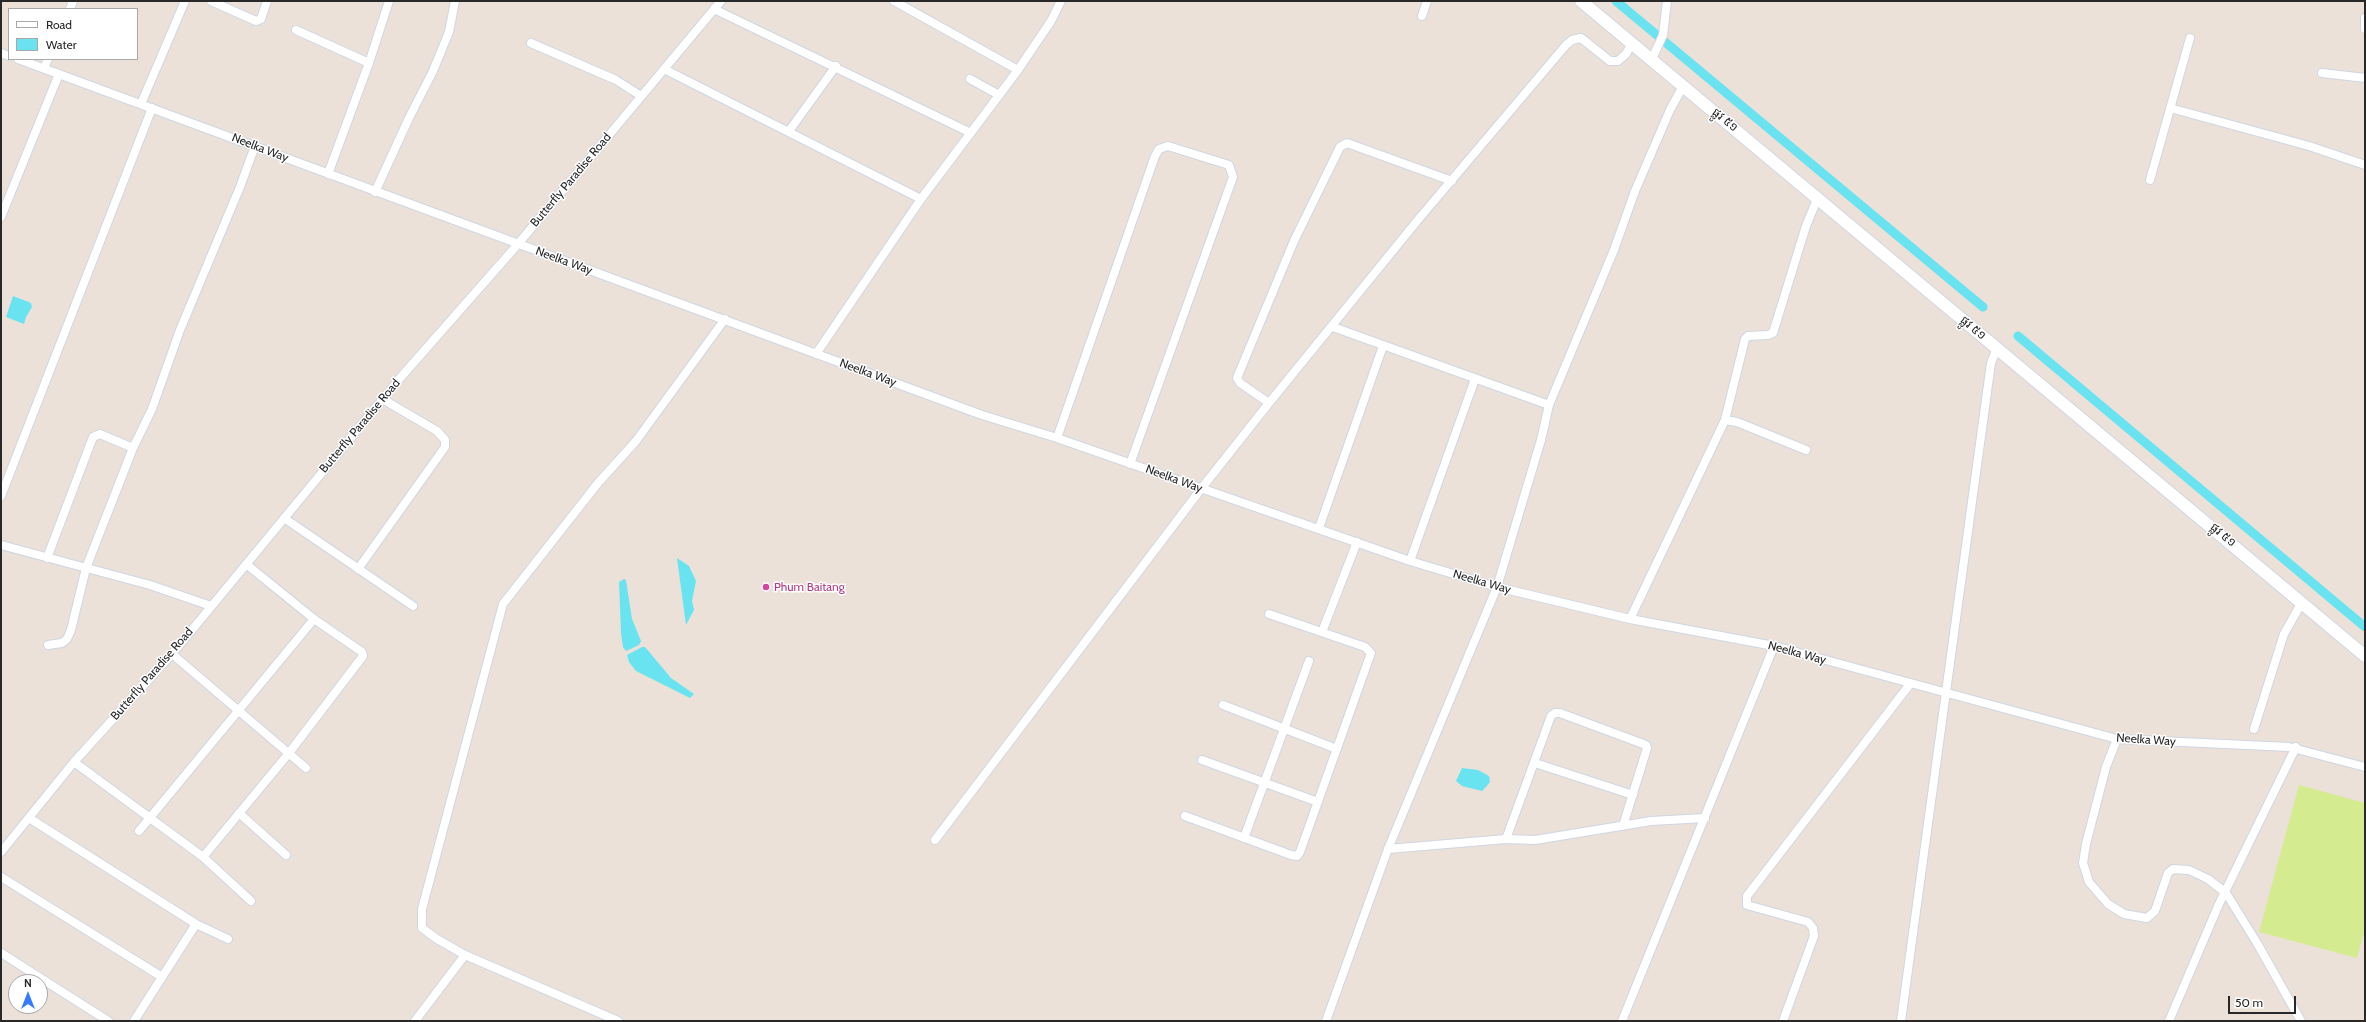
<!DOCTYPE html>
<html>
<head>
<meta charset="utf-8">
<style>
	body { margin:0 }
	#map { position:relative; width:2366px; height:1022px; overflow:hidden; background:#ebe1d9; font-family:Cabin,sans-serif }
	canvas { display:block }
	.frame { position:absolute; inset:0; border:2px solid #282828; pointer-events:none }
	.legend { position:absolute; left:8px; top:8px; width:130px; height:52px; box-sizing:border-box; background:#fff; border:1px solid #a9a9a9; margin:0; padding:5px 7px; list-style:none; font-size:12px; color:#282828 }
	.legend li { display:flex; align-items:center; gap:8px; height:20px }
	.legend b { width:20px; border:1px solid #a9a9a9 }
	.north { position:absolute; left:8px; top:974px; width:40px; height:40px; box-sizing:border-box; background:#fff; border:1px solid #a9a9a9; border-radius:50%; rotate:0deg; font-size:11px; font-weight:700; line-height:16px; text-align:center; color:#282828 }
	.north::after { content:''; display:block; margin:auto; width:14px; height:18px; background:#357bfd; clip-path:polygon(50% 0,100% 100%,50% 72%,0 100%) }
	.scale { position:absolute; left:2228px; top:996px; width:68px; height:18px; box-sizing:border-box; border:2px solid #282828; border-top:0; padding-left:5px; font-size:12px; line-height:14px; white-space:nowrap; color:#282828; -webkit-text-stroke:3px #fff; paint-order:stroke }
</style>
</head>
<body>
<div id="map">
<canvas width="2366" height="1022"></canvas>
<div class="frame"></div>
<ul class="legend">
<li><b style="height:5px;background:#fff"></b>Road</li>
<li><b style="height:11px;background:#69e3f0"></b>Water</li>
</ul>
<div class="north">N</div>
<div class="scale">50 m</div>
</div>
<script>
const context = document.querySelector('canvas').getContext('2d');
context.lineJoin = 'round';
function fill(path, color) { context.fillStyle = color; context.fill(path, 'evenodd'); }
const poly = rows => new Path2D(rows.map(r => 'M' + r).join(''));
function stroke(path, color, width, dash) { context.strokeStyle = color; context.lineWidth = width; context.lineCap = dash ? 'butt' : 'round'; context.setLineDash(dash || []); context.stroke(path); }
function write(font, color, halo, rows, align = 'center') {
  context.font = font + ' Cabin,"Noto Sans Khmer",sans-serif'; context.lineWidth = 3; context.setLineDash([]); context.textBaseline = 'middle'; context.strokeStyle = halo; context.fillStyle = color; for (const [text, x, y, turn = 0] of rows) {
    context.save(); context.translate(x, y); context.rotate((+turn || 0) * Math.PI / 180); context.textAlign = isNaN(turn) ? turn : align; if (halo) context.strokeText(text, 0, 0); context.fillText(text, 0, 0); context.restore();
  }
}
fill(poly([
	[2299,785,2365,803,2365,929,2357,958,2259,932]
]), '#d4eb90');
fill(poly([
	[13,296,31,303,32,307,26,317,24,324,6,317],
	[677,558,689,566,696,581,692,601,694,610,686,625],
	[624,579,626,580,632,619,641,641,639,645,626,651,623,647,621,633,619,582],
	[642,647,645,647,671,678,694,694,690,698,636,671,629,662,627,655],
	[1462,768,1478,770,1489,776,1490,782,1486,787,1482,791,1462,786,1456,781]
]), '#69e3f0');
stroke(poly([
	[1616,1,1983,307],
	[2018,336,2365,627]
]), '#69e3f0', 9);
const street = poly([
	[211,1,256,21,261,19,267,1],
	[894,1,1018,70],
	[70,9,73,1],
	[714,9,971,133],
	[1422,16,1427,1],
	[2365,18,2365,29],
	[296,30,369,63],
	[531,43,616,80,641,96],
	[1,53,9,56],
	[18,59,982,415,1057,438,1410,561,1497,587,1630,619,1774,646,2117,739,2289,747,2365,767],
	[1652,59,1663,35,1667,1],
	[44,68,48,59],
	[664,69,921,199],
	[2322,73,2365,78],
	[970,79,999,95],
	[141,104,185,1],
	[2170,108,2309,146,2365,165],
	[789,131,836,66],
	[328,174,369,63,389,1],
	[2150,180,2190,38],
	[375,192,409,118,433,71,449,32,455,1],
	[1,217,59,74],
	[1333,327,1549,405],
	[816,354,921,199,1018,70,1051,21,1061,1],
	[1269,403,1240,383,1237,378,1294,241,1340,147,1347,143,1452,181],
	[1725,420,1737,422,1806,450],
	[1057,438,1155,156,1159,149,1168,146,1229,165,1233,177,1130,464],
	[1,496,152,108],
	[284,518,413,606],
	[1319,528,1383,346],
	[1,545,150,585,211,606],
	[47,558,93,437,100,434,133,448],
	[1410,561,1475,379],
	[358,569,445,447,445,440,437,431,384,400],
	[1630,619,1725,420,1745,339,1748,336,1768,335,1773,333,1806,226,1818,197],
	[1322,632,1357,542],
	[48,645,62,643,67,639,71,630,86,568,133,448,152,409,180,330,240,187,255,146],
	[172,654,306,768],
	[1223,705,1337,749],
	[2254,729,2284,634,2302,602],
	[2117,739,2106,767,2086,844,2083,863,2089,882,2108,904,2124,914,2147,918,2155,911,2168,873,2173,869,2189,870,2208,879,2226,893,2257,943,2301,1021],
	[1202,760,1318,802],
	[74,762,203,857,251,901],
	[1535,763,1633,795],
	[239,813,286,855],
	[1185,816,1291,855,1297,856,1300,852,1371,653,1365,647,1269,614],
	[29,818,196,924,228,939],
	[139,831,314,619],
	[1244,838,1309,661],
	[1506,839,1551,716,1555,713,1560,713,1646,745,1647,748,1623,826],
	[935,840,1201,489,1269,403,1417,221,1566,45,1572,40,1581,38,1610,61,1618,61,1626,54,1632,43],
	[1388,849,1506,839,1535,840,1651,821,1705,818],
	[1,852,74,762,172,654,401,377,518,244,721,1],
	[203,857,289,753,363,656,362,652,314,619,246,564],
	[1,877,162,977],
	[1,953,108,1021],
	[134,1021,196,924],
	[415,1021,465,955],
	[618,1021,465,955,437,939,422,928,422,909,503,604,598,483,636,441,725,319],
	[1326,1021,1388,849,1497,587,1541,440,1549,405,1614,250,1635,191,1670,110,1683,86],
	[1622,1021,1774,646],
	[1783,1021,1814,936,1813,928,1808,922,1747,905,1747,896,1910,684],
	[1901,1021,1991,363,1997,348],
	[2169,1021,2219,904,2296,747]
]);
const secondary = poly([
	[1581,1,2365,656]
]);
stroke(street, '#cfd6e2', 10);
stroke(secondary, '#cfd6e2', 14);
stroke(street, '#fff', 8);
stroke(secondary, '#fff', 12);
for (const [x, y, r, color] of [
	[766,587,4,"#d1479c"]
]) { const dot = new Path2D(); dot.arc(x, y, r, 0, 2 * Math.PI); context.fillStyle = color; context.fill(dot); stroke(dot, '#fff', 1.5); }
write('12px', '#282828', '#fff', [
	["ផ្លូវ ៥១",1725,120,39],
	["Neelka Way",260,148,21],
	["Butterfly Paradise Road",571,180,-50],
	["Neelka Way",564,261,20],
	["ផ្លូវ ៥១",1973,328,40],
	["Neelka Way",868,373,20],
	["Butterfly Paradise Road",360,426,-50],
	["Neelka Way",1174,479,20],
	["ផ្លូវ ៥១",2223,535,40],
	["Neelka Way",1482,582,16],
	["Neelka Way",1797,653,15],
	["Butterfly Paradise Road",152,674,-49],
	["Neelka Way",2146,740,4]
]);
write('12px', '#b23c85', '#fff', [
	["Phum Baitang",774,587]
], 'left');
</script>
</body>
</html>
